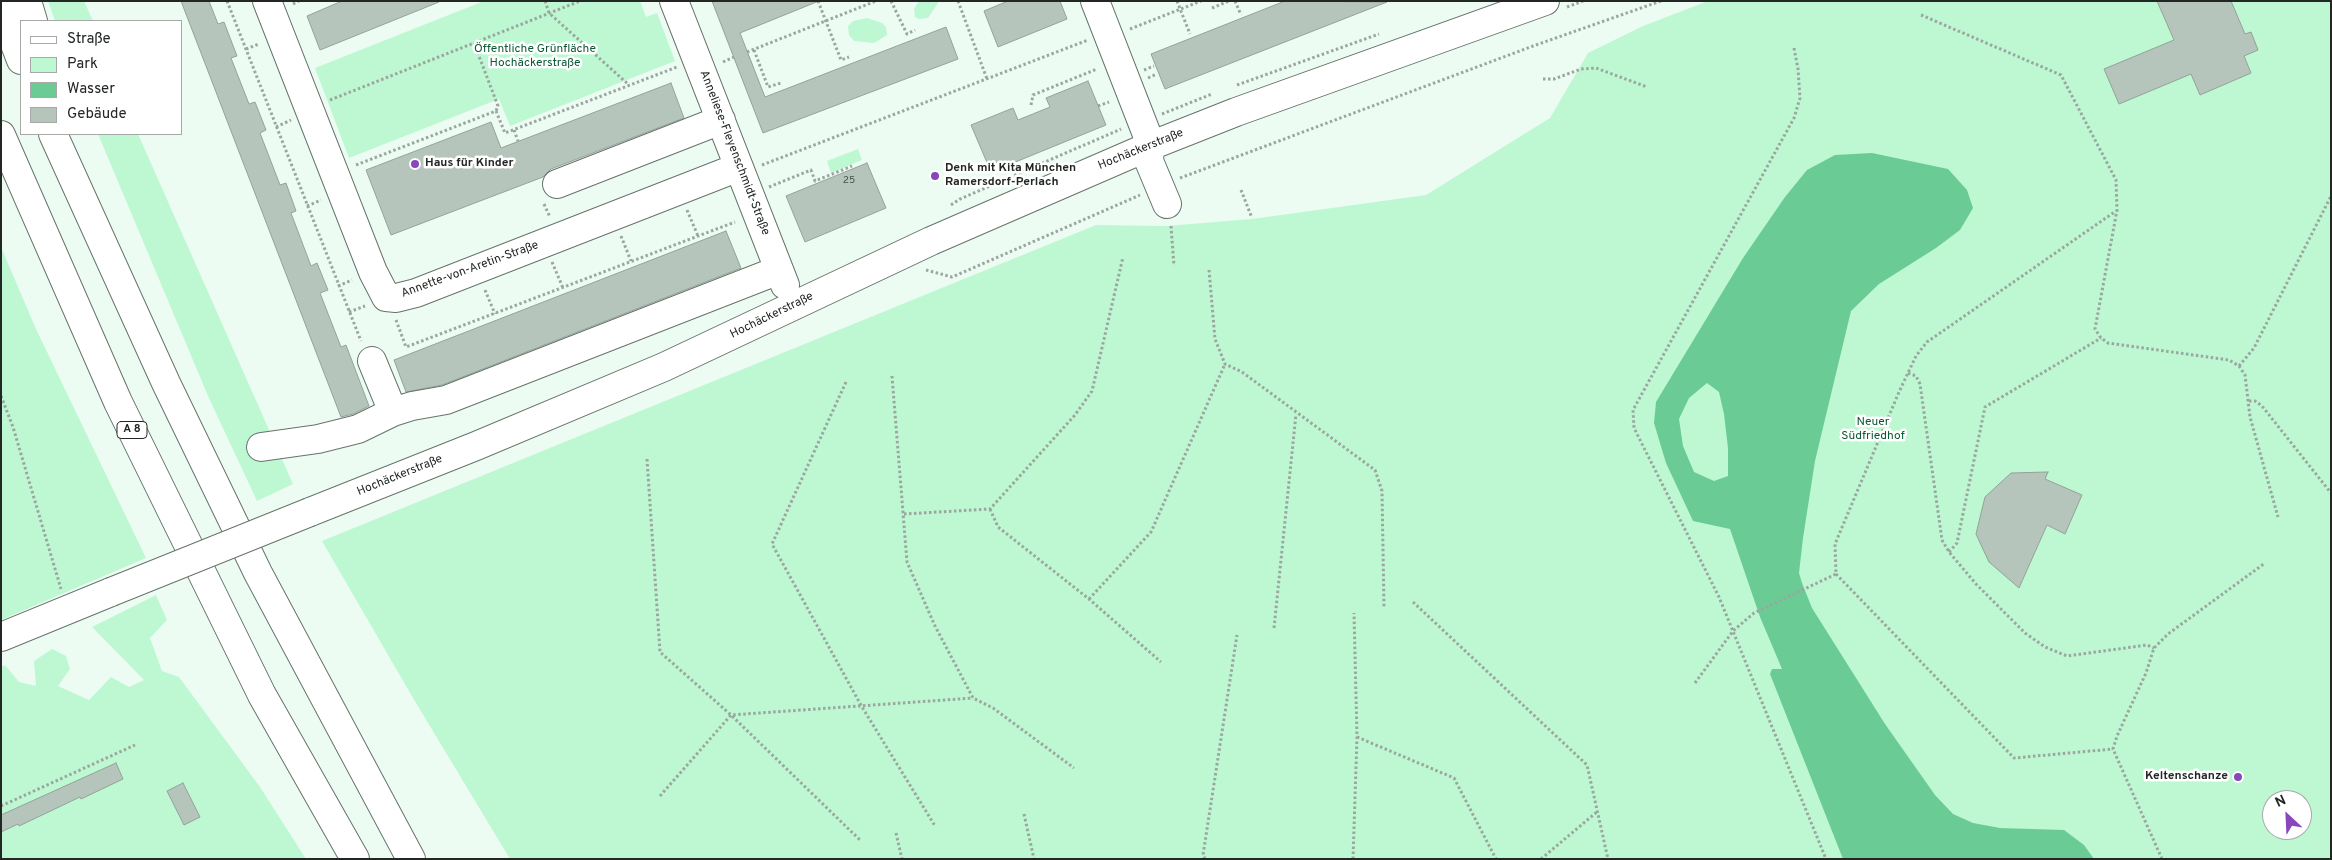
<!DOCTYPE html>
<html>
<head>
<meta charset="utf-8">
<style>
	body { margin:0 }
	#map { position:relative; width:2332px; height:860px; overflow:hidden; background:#edfcf2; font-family:Overpass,sans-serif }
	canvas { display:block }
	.frame { position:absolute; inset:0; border:2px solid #222723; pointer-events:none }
	.legend { position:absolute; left:20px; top:20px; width:162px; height:115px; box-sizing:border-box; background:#fff; border:1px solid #a7a9a7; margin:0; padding:6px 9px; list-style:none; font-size:15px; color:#222723 }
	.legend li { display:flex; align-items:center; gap:10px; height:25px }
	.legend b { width:25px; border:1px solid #a7a9a7 }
	.north { position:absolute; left:2262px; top:790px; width:50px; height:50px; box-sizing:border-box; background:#fff; border:1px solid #a7a9a7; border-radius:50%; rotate:335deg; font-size:14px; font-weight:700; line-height:20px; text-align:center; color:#222723 }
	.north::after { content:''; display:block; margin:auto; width:18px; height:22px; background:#8847bb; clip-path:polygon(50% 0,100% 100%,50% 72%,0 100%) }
</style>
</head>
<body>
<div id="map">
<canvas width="2332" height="860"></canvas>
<div class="frame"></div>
<ul class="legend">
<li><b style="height:6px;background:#fff"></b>Straße</li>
<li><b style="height:14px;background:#bdf8d3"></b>Park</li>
<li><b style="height:14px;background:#6bcb95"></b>Wasser</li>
<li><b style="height:14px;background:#b6c5bb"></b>Gebäude</li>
</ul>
<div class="north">N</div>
</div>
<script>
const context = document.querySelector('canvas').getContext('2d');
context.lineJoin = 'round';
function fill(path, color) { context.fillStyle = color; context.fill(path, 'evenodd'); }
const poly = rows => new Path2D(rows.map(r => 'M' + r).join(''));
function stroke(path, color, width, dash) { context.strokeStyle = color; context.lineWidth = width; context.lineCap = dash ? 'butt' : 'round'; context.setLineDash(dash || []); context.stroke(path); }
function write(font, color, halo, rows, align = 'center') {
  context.font = font + ' Overpass,sans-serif'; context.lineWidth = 5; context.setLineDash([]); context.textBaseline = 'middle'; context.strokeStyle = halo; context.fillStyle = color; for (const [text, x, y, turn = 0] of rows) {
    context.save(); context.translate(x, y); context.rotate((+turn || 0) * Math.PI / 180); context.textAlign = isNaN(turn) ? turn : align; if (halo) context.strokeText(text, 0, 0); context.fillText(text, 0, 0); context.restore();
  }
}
fill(poly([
	[48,1,84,1,93,21,55,21],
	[484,1,640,1,646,17,657,13,675,61,510,126,499,99,349,158,315,68],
	[919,1,938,1,938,3,928,18,919,19,915,17,914,9],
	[1708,1,2331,1,2331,859,510,859,413,698,322,541,1096,225,1166,226,1252,219,1426,195,1550,118,1588,53,1643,26],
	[2272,800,2302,800,2302,830,2272,830],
	[867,18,882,23,886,27,887,35,874,43,854,41,849,35,848,26,853,21],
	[98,134,138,134,293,484,257,501,208,396],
	[858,149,862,160,831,173,827,161],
	[1,247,36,329,146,558,1,620],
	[156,595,167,620,150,638,162,671,179,677,260,787,306,859,1,859,1,667,5,665,19,682,36,686,34,661,52,649,66,656,70,669,58,686,89,700,111,677,129,687,144,680,92,627]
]), '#bdf8d3');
fill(poly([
	[1872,153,1948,169,1967,190,1973,208,1960,230,1936,248,1879,284,1851,311,1815,461,1803,538,1799,573,1802,583,1812,608,1885,724,1935,795,1953,814,1973,823,2000,828,2064,830,2084,845,2094,859,1843,859,1770,674,1772,669,1782,669,1760,617,1730,529,1693,521,1666,463,1654,423,1656,402,1743,258,1785,197,1807,170,1835,155],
	[1707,383,1719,392,1724,414,1728,448,1728,476,1714,481,1694,472,1683,446,1679,419,1689,398]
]), '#6bcb95');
const building = poly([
	[181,1,209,1,218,24,224,22,237,56,231,58,249,104,255,102,266,130,260,133,280,185,286,183,296,211,291,213,311,266,317,263,328,290,320,293,341,347,346,345,369,406,353,414,341,417,181,1],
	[342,1,439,1,439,2,320,50,307,16,342,1],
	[712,1,819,1,740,33,765,97,946,27,958,59,763,133,712,1],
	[1008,1,1060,1,1067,19,998,47,984,11,1008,1],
	[1285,1,1387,2,1165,89,1151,54,1285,1],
	[2157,1,2231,1,2245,34,2251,32,2258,50,2244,56,2251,73,2200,95,2191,74,2119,104,2104,69,2174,40,2157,1],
	[1088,81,1106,125,991,172,971,125,1013,108,1018,120,1050,107,1046,98,1088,81],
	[671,83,684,118,551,169,543,177,391,235,366,170,491,122,501,148,671,83],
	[867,163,886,208,805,242,786,196,867,163],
	[726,231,741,268,442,385,406,392,394,360,726,231],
	[2048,472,2045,479,2082,495,2065,534,2047,525,2019,588,1989,562,1976,534,1985,497,2011,473,2048,472],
	[116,763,123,779,81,799,80,797,19,826,18,824,1,832,1,815,116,763],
	[183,783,200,817,184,825,167,791,183,783]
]);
fill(building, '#b6c5bb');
stroke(building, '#94a298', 1);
const minor = poly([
	[267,1,373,272,386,297,396,298,416,293,739,167],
	[674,1,785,285],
	[1095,1,1146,132,1150,146,1149,161,1167,204],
	[557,184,721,120],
	[372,361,393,412,412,406,446,400,779,270],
	[261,447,318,439,358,429,393,412],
	[310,512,476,446,664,367,931,241,1150,146,1236,112,1545,1],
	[1,637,111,592]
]);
const highway = poly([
	[27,1,33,21],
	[1,8,21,60],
	[53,134,166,383,258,573,411,859],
	[1,135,118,402,262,695,355,859]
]);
stroke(minor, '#66736b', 30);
stroke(highway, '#66736b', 30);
stroke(poly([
	[227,1,361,341],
	[545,1,549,13,629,85],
	[818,1,841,60,849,57],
	[891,1,907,34,915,30],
	[958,1,987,79],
	[1177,1,1190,34],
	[1235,1,1241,15],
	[293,4,299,1],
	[1567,7,1583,1],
	[1212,8,1229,1],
	[1921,15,2061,75,2116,180,2117,210,2095,329,2101,338,2108,343,2229,360,2239,366,2245,375,2250,417,2278,517],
	[1130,29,1201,1],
	[474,43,498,106,496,111],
	[1794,48,1798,69,1800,98,1794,118,1633,410,1634,428,1719,597,1826,859],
	[246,49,259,44],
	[754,50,768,87,781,83],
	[747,52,876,1],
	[723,62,734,57],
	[1144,70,1154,66],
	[1148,78,1157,74],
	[1543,79,1554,79,1581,69,1596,68,1647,87],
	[1237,85,1379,34],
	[330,100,580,1],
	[1031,105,1033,95,1097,69],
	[1098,106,1109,102],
	[1162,114,1212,94],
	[276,127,291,120],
	[514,130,518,141],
	[356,165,496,111,505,133,677,67],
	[762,165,1088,40],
	[1180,178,1533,46,1661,1],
	[769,187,811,170,815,181,852,166],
	[1241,190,1252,218],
	[544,204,550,217],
	[951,205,960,199,1121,129],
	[307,206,321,200],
	[687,210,698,236],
	[1171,226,1174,266],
	[621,236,631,261],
	[552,262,563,288],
	[926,270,952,277,1140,195],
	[1209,270,1215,339,1225,364,1242,372,1375,470,1382,491,1384,608],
	[338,286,352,280],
	[485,290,495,314],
	[349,312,365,306],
	[396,320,406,347,735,222],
	[2239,366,2254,348,2331,196],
	[1908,373,1916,376,1920,384,1942,540,1949,552,1976,584,2025,633,2045,647,2067,656,2147,645,2154,648],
	[892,376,907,562,935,626,973,698,993,708,1074,768],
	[846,382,772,544,862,707,935,826],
	[1,396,13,427,61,589],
	[2249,401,2255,401,2262,406,2331,493],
	[647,459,660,652,731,715,860,840],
	[990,509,998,527,1089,599,1161,662],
	[904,514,990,509,1075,415,1092,391,1123,257],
	[1949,552,1957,543,1985,407,2101,338],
	[1836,574,2014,758,2113,749],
	[1089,599,1151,532,1225,364],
	[1413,602,1587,765,1608,859],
	[1274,628,1296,414],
	[1695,683,1733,631,1754,613,1836,574,1835,544,1899,392,1916,356,1927,342,2116,211],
	[1357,737,1454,778,1496,859],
	[660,796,731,715,973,698],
	[1,806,135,745],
	[1024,814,1034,859],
	[896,833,902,859],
	[1205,859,1203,855,1237,635],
	[1353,859,1357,737,1354,613],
	[1541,859,1598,811],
	[2162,859,2113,749,2117,736,2146,673,2154,648,2168,634,2265,563]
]), '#9ba69f', 3, [2.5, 2.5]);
stroke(minor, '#fff', 28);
stroke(highway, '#fff', 28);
const minorBridge = poly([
	[111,592,310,512]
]);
stroke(minorBridge, '#66736b', 30, []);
stroke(minorBridge, '#fff', 28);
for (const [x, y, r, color] of [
	[415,164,5,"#8847bb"],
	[935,176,5,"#8847bb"],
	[2238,777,5,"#8847bb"]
]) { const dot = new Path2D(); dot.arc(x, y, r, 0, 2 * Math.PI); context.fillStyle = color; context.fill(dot); stroke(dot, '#fff', 2); }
write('10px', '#474e49', null, [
	["25",849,181]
]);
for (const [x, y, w] of [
	[132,430,30]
]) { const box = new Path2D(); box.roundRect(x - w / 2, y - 8.5, w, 17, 4); context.fillStyle = '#fff'; context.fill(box); stroke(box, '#222723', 1); }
write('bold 11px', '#222723', null, [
	["A 8",132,430]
]);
write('12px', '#0d5835', '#fff', [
	["Öffentliche Grünfläche",535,50],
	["Hochäckerstraße",535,64],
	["Neuer",1873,423],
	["Südfriedhof",1873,437]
]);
write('12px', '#222723', '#fff', [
	["Hochäckerstraße",1141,150,-22],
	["Anneliese-Fleyenschmidt-Straße",734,153,69],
	["Annette-von-Aretin-Straße",470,270,-20],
	["Hochäckerstraße",772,316,-26],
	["Hochäckerstraße",400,476,-22]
]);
write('bold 12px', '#222723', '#fff', [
	["Haus für Kinder",425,164],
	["Denk mit Kita München",945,169],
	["Ramersdorf-Perlach",945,183],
	["Keltenschanze",2228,777,"right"]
], 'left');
</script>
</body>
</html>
